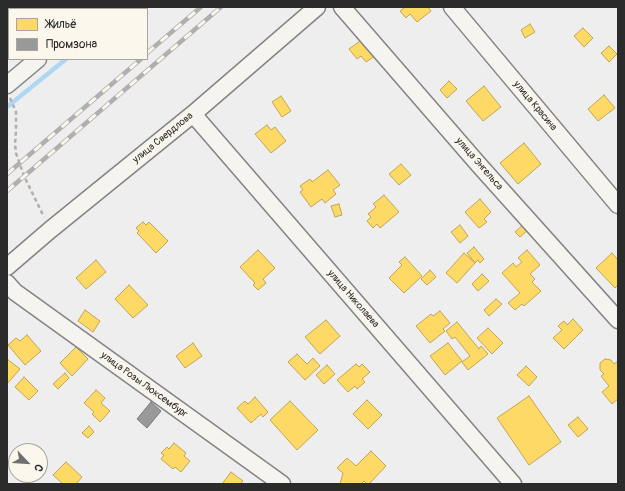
<!DOCTYPE html>
<html>
<head>
<meta charset="utf-8">
<style>
	body { margin:0 }
	#map { position:relative; width:625px; height:491px; overflow:hidden; background:#efeeee; font-family:Pangolin,sans-serif }
	canvas { display:block }
	.frame { position:absolute; inset:0; border:8px solid #2b2b2b; pointer-events:none }
	.legend { position:absolute; left:8px; top:8px; width:140px; height:52px; box-sizing:border-box; background:#fbf7ec; border:1px solid #a8a59f; margin:0; padding:5px 7px; list-style:none; font-size:12px; color:#2b2b2b }
	.legend li { display:flex; align-items:center; gap:8px; height:20px }
	.legend b { width:20px; border:1px solid #a8a59f }
	.north { position:absolute; left:8px; top:443px; width:40px; height:40px; box-sizing:border-box; background:#fbf7ec; border:1px solid #a8a59f; border-radius:50%; rotate:115deg; font-size:11px; font-weight:700; line-height:16px; text-align:center; color:#2b2b2b }
	.north::after { content:''; display:block; margin:auto; width:14px; height:18px; background:#706f6f; clip-path:polygon(50% 0,100% 100%,50% 72%,0 100%) }
</style>
</head>
<body>
<div id="map">
<canvas width="625" height="491"></canvas>
<div class="frame"></div>
<ul class="legend">
<li><b style="height:11px;background:#ffd966"></b>Жильё</li>
<li><b style="height:11px;background:#999"></b>Промзона</li>
</ul>
<div class="north">С</div>
</div>
<script>
const context = document.querySelector('canvas').getContext('2d');
context.lineJoin = 'round';
function fill(path, color) { context.fillStyle = color; context.fill(path, 'evenodd'); }
const poly = rows => new Path2D(rows.map(r => 'M' + r).join(''));
function stroke(path, color, width, dash) { context.strokeStyle = color; context.lineWidth = width; context.lineCap = dash ? 'butt' : 'round'; context.setLineDash(dash || []); context.stroke(path); }
function write(font, color, halo, rows, align = 'center') {
  context.font = font + ' Pangolin,sans-serif'; context.lineWidth = 4; context.setLineDash([]); context.textBaseline = 'middle'; context.strokeStyle = halo; context.fillStyle = color; for (const [text, x, y, turn = 0] of rows) {
    context.save(); context.translate(x, y); context.rotate((+turn || 0) * Math.PI / 180); context.textAlign = isNaN(turn) ? turn : align; if (halo) context.strokeText(text, 0, 0); context.fillText(text, 0, 0); context.restore();
  }
}
const homes = poly([
	[405,7,428,7,431,11,417,22,410,14,406,18,400,11,405,7],
	[530,24,535,32,525,38,521,30,530,24],
	[583,28,593,38,584,47,574,36,583,28],
	[364,38,375,56,366,62,361,56,357,59,349,49,364,38],
	[609,46,617,54,609,62,601,53,609,46],
	[449,81,457,89,447,98,440,90,449,81],
	[484,86,501,107,483,121,466,101,484,86],
	[604,95,615,108,598,121,588,109,604,95],
	[281,96,291,111,282,117,272,102,281,96],
	[267,125,271,130,275,127,286,141,271,153,255,134,267,125],
	[524,143,541,164,518,184,500,163,524,143],
	[401,164,411,175,399,185,389,174,401,164],
	[328,170,340,185,333,190,336,194,325,203,322,199,311,207,300,192,303,190,300,186,310,179,312,182,328,170],
	[384,195,399,212,380,228,377,224,373,228,367,221,371,217,368,214,376,207,373,204,384,195],
	[480,199,491,212,484,219,487,222,479,228,465,212,480,199],
	[339,204,342,215,335,217,331,206,339,204],
	[143,222,146,225,149,222,168,241,156,253,137,233,139,231,136,228,143,222],
	[524,224,529,229,520,237,515,232,524,224],
	[460,225,468,236,460,243,451,232,460,225],
	[474,247,484,259,480,263,478,260,475,263,467,253,474,247],
	[258,250,275,268,263,279,266,283,258,290,253,285,255,283,240,267,258,250],
	[527,250,540,265,530,274,535,279,532,282,541,291,524,306,522,304,515,310,508,303,520,293,502,273,513,263,516,267,522,262,518,258,527,250],
	[464,253,475,263,457,283,446,273,464,253],
	[612,253,618,260,618,285,615,288,596,268,612,253],
	[405,257,422,276,404,293,389,278,402,265,399,262,405,257],
	[96,260,106,272,86,289,76,278,96,260],
	[430,270,436,277,427,285,421,279,430,270],
	[482,274,489,281,478,291,472,284,482,274],
	[129,285,148,305,133,318,115,299,129,285],
	[496,299,502,304,489,316,484,310,496,299],
	[85,310,100,321,93,332,78,321,85,310],
	[440,311,450,323,443,329,445,331,430,343,416,326,431,314,433,316,440,311],
	[573,319,583,330,564,349,553,338,562,330,558,326,564,321,567,325,573,319],
	[326,320,340,336,320,354,305,337,326,320],
	[457,322,479,349,481,346,488,354,468,370,462,362,470,356,455,337,452,339,446,331,457,322],
	[488,328,503,343,492,354,477,338,488,328],
	[27,335,41,351,25,365,8,345,16,338,20,341,27,335],
	[193,343,202,356,185,368,176,356,193,343],
	[448,343,462,361,445,375,430,356,448,343],
	[76,347,88,359,72,376,60,363,76,347],
	[297,354,307,364,313,358,320,366,305,380,288,362,297,354],
	[7,359,20,369,7,384,7,359],
	[605,359,611,360,614,364,618,361,618,399,612,404,602,392,609,386,601,376,604,374,600,370,600,363,605,359],
	[356,364,359,367,362,364,370,372,362,379,365,382,357,389,355,386,348,392,337,380,356,364],
	[327,365,335,374,324,384,316,375,327,365],
	[526,366,537,377,529,386,517,375,526,366],
	[65,373,69,378,58,389,53,384,65,373],
	[24,377,38,391,29,400,15,387,24,377],
	[96,390,105,398,101,403,110,411,100,422,92,414,94,412,84,403,96,390],
	[529,396,561,442,529,465,497,418,529,396],
	[255,397,268,412,263,417,261,414,251,423,237,408,245,401,248,404,255,397],
	[367,400,382,415,368,429,353,414,367,400],
	[290,401,318,430,297,450,270,420,290,401],
	[578,417,588,429,578,437,568,425,578,417],
	[89,426,94,432,88,438,82,433,89,426],
	[174,443,186,453,184,456,190,461,181,472,175,467,173,469,161,459,164,455,161,453,167,447,169,449,174,443],
	[371,451,386,466,369,484,367,484,364,481,361,484,340,484,343,473,337,468,347,458,356,466,371,451],
	[66,462,82,477,76,484,63,484,53,475,66,462],
	[231,472,243,481,240,484,222,484,231,472]
]);
fill(homes, '#ffd966');
stroke(homes, '#bfa554', 1);
const industry = poly([
	[13,7,66,7,67,9,15,9,13,7],
	[151,402,161,411,147,428,137,419,151,402]
]);
fill(industry, '#999');
stroke(industry, '#787878', 1);
stroke(poly([
	[125,9,127,7],
	[7,107,66,59]
]), '#aed8f1', 4.5);
const minor = poly([
	[342,7,479,165,618,320],
	[452,7,618,205],
	[97,9,99,7],
	[7,85,38,59],
	[193,114,513,484],
	[7,267,50,230,193,114,317,7],
	[7,283,15,292,282,484]
]);
stroke(minor, '#838383', 19);
stroke(poly([
	[10,98,16,112,16,131,15,144,16,153,24,176,44,217]
]), '#b0afad', 2.5, [4, 3]);
stroke(minor, '#f5f4f1', 16);
const rail = poly([
	[147,53,201,7],
	[7,174,141,59],
	[7,191,221,7]
]);
stroke(rail, '#b0afad', 4.5);
stroke(rail, '#fbf7ec', 3, [9]);
write('10px', '#2b2b2b', '#fbf7ec', [
	["улица Красина",535,106,50],
	["улица Свердлова",163,138,-39],
	["улица Энгельса",479,164,49],
	["улица Николаева",353,299,49],
	["улица Розы Люксембург",144,385,36]
]);
</script>
</body>
</html>
